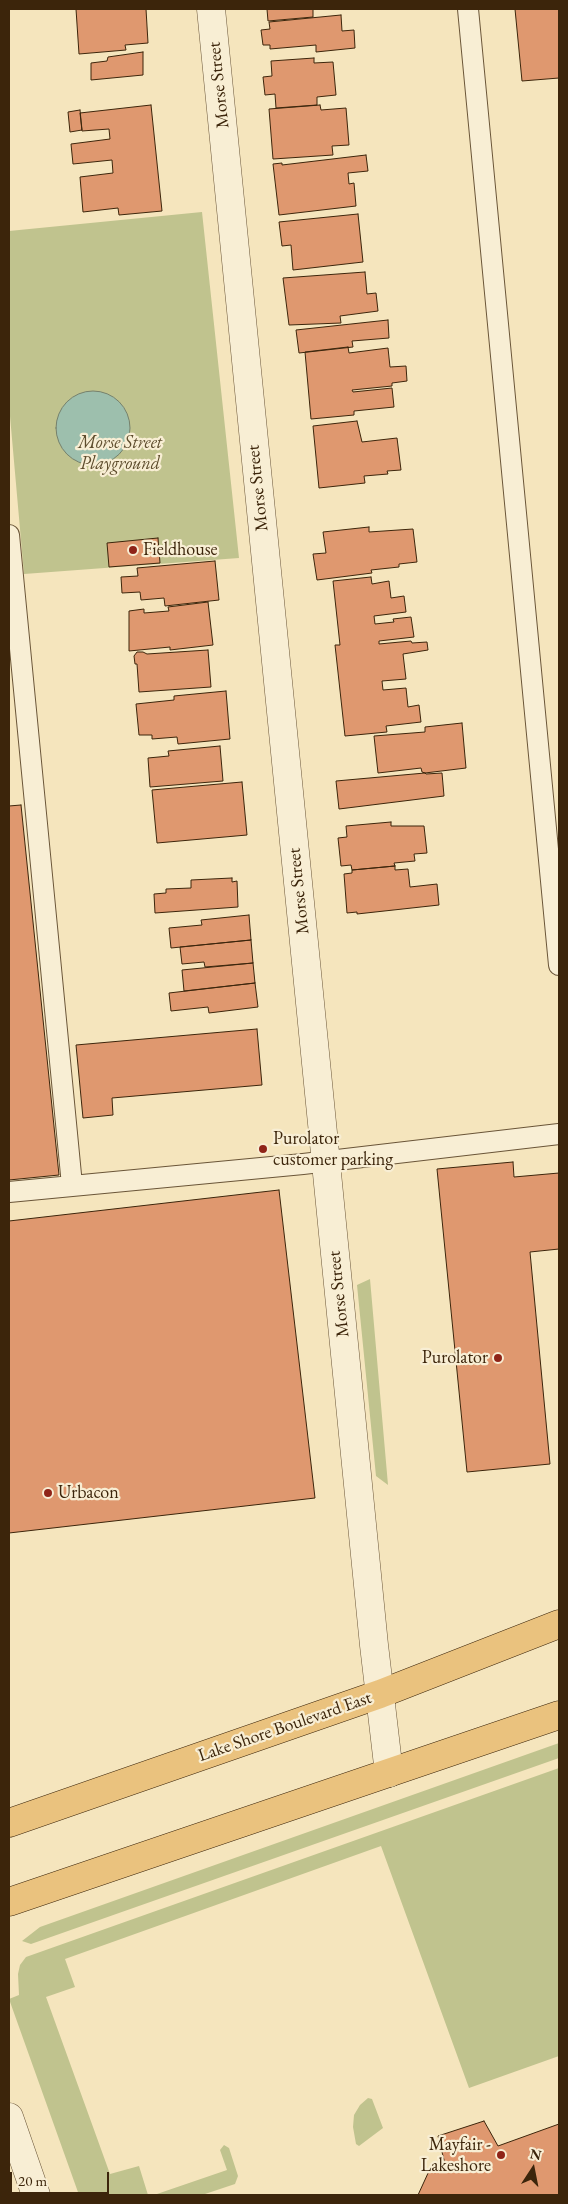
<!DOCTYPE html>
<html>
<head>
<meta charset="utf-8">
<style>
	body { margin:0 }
	#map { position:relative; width:568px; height:2204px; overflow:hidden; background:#f5e5bd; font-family:"EB Garamond",serif }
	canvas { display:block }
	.frame { position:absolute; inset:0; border:10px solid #3c250b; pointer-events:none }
	.north { position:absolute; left:508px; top:2144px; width:50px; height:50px; -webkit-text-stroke:4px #f8eed4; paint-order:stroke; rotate:11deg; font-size:14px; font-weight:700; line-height:20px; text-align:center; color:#3c250b }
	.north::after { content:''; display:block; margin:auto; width:18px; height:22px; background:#3c250b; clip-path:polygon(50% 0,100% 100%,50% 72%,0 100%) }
	.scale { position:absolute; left:10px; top:2172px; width:99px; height:22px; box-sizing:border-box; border:2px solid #3c250b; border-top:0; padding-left:6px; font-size:15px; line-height:18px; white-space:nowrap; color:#3c250b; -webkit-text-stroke:4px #f8eed4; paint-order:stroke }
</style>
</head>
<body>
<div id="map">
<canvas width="568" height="2204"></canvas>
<div class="frame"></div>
<div class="north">N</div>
<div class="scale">20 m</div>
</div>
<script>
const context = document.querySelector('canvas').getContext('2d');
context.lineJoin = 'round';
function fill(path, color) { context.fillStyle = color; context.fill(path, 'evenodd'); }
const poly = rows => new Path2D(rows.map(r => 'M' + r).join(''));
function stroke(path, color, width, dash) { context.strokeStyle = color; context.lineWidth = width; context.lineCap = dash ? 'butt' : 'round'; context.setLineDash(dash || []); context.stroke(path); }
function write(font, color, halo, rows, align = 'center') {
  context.font = font + ' "EB Garamond",serif'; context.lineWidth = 4.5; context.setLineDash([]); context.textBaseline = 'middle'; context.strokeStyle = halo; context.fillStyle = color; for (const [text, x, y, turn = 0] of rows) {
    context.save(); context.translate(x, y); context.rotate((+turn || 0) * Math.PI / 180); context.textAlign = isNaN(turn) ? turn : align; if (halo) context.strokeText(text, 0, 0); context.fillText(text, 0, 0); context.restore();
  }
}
fill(poly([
	[202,212,239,558,24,574,9,405,9,231],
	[370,1279,388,1485,376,1476,357,1285],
	[559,1743,559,1758,31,1944,22,1941,40,1927],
	[559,1768,559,2056,469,2088,381,1846,65,1959,75,1987,46,1997,110,2174,139,2166,148,2195,79,2195,9,1999,19,1995,18,1974,20,1965,26,1957],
	[368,2098,372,2099,383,2128,359,2146,356,2144,353,2127,354,2115,360,2105],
	[224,2145,229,2148,238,2176,235,2184,202,2195,154,2195,227,2170,220,2150]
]), '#c0c38e');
const water = poly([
	'56 428a37 37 0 1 1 74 0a37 37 0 1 1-74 0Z'
]);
fill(water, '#9dbfad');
stroke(water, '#76816c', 1);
const building = poly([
	[76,9,146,9,148,43,125,45,126,50,79,54,76,9],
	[267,9,320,9,313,9,313,17,268,21,267,9],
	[515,9,559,9,559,78,522,81,515,9],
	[341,15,342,31,354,30,355,48,316,52,316,45,270,49,270,45,263,45,261,30,270,29,269,22,341,15],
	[143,52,143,75,91,80,91,63,107,61,108,57,143,52],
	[314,58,314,63,333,62,336,95,317,97,317,105,276,108,275,94,265,95,263,77,272,76,271,61,314,58],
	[151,105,162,211,119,215,118,208,83,212,80,177,113,173,112,160,73,164,71,144,110,139,109,129,82,131,80,113,151,105],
	[320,105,321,110,346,108,349,145,332,146,333,155,273,159,269,109,320,105],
	[80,110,82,130,70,132,68,112,80,110],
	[366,155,368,171,348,173,349,184,354,183,356,206,279,215,273,164,282,163,282,165,366,155],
	[358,214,363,262,293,270,291,245,282,246,279,222,358,214],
	[365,272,367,294,376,293,378,311,340,316,341,323,289,325,283,278,365,272],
	[388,320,389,338,352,341,353,347,299,353,296,330,388,320],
	[348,347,349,353,388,348,390,367,406,366,407,381,392,383,392,386,352,390,353,392,392,388,394,407,354,411,354,415,311,419,305,352,348,347],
	[357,421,362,442,397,438,401,470,387,471,388,474,364,476,365,483,319,488,313,426,357,421],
	[369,527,369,532,413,529,417,562,399,564,399,567,371,570,372,573,317,580,313,554,326,553,323,532,369,527],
	[158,538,160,563,109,567,107,543,158,538],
	[215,561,219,600,165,606,164,598,141,600,140,592,122,593,121,577,138,576,137,568,215,561],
	[371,577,372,584,389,581,391,598,404,596,406,612,374,616,375,624,394,622,393,619,411,617,414,637,379,641,379,644,411,641,412,643,427,642,428,650,403,654,406,679,382,681,383,690,406,688,408,707,419,705,421,722,386,726,387,732,345,736,335,645,340,645,333,581,371,577],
	[208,602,213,645,170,650,170,647,129,651,129,611,144,609,144,613,169,611,168,607,208,602],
	[208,650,211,687,139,692,137,664,135,664,134,656,137,652,143,652,147,654,208,650],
	[226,691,230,739,178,744,177,737,152,739,152,735,139,735,136,704,174,700,174,696,226,691],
	[462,723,466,768,425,773,422,772,421,768,378,773,374,736,425,732,425,727,462,723],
	[220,746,223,781,150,787,148,758,169,756,168,751,220,746],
	[425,773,426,774,442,773,444,796,339,809,336,781,425,773],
	[242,782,247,835,157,843,152,790,242,782],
	[21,805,59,1175,9,1180,9,806,21,805],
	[391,822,391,826,424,826,427,853,414,854,415,861,394,863,395,866,352,870,351,865,341,866,338,838,347,837,346,826,391,822],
	[395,866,395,870,408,869,410,887,437,884,439,905,357,914,357,912,347,913,344,874,352,873,352,870,395,866],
	[232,878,232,882,237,881,238,907,155,913,154,894,166,893,166,889,191,888,191,880,232,878],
	[249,915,251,940,171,948,169,928,202,925,201,920,249,915],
	[251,940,253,963,205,967,204,962,182,964,180,947,251,940],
	[253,963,255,983,184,991,182,970,253,963],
	[255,983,258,1007,209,1013,208,1007,171,1011,169,993,255,983],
	[257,1029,262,1085,112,1098,113,1115,83,1118,76,1045,257,1029],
	[513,1162,514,1177,559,1173,559,1249,530,1252,550,1464,467,1472,437,1169,513,1162],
	[279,1190,315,1498,9,1533,9,1221,279,1190],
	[484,2121,498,2146,559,2124,559,2195,418,2195,429,2171,445,2164,438,2136,484,2121]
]);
fill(building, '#df986f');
stroke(building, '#3c250b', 1);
const service = poly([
	[468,9,559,965],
	[9,535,72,1185],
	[9,1192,303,1164,559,1134]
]);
const minor = poly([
	[211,9,374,1645,389,1773],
	[9,2117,36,2195]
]);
const trunk = poly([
	[9,1823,380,1694,559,1624],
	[9,1902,559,1715]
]);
stroke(service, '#6a5538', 22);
stroke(minor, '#6a5538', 29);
stroke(trunk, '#3c250b', 29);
stroke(service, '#f8eed4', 20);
stroke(minor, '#f8eed4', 28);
stroke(trunk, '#eac27e', 28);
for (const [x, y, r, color] of [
	[133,550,5,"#8f2418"],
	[263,1149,5,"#8f2418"],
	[498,1358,5,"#8f2418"],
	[48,1493,5,"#8f2418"],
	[501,2155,5,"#8f2418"]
]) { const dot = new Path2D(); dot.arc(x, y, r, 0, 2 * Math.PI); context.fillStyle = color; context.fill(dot); stroke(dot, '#f8eed4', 2); }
write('18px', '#3c250b', '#f8eed4', [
	["Morse Street",219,85,-96],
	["Morse Street",258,488,-96],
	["Morse Street",299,891,-96],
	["Morse Street",339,1294,-96],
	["Lake Shore Boulevard East",285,1727,-19]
]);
write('italic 18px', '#5d4c2c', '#f8eed4', [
	["Morse Street",120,443],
	["Playground",120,464]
]);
write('18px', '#3c250b', '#f8eed4', [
	["Fieldhouse",143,550],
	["Purolator",273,1139],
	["customer parking",273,1160],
	["Purolator",488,1358,"right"],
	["Urbacon",58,1493],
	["Mayfair -",491,2145,"right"],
	["Lakeshore",491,2166,"right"]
], 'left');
</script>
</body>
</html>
